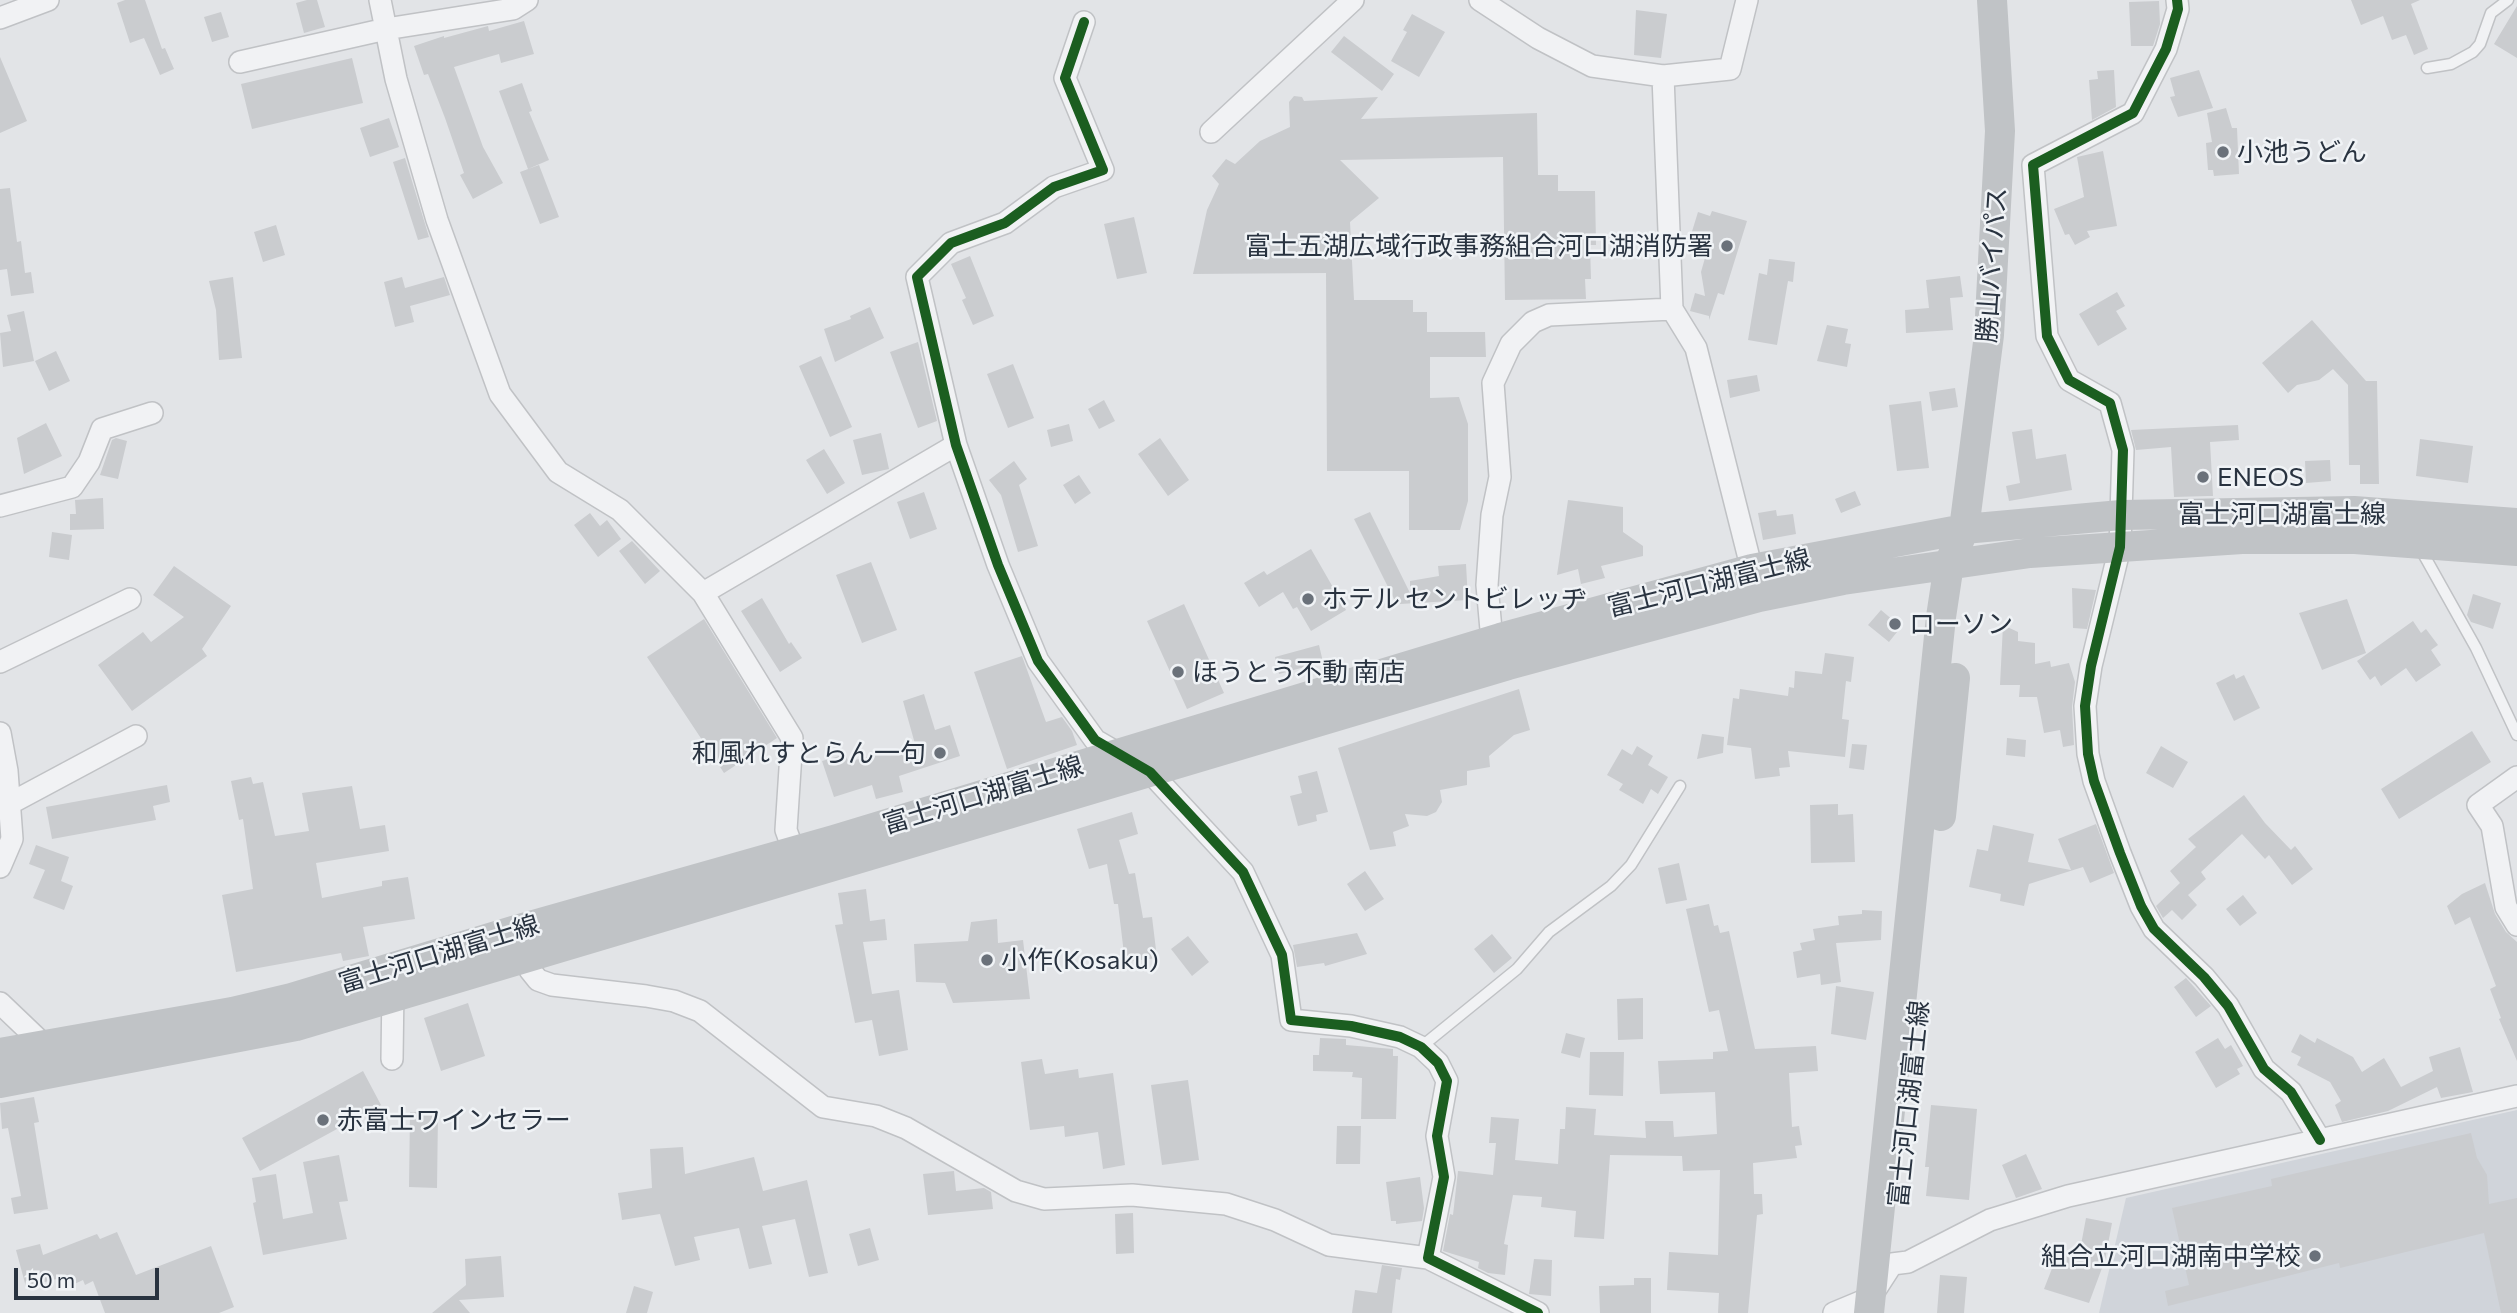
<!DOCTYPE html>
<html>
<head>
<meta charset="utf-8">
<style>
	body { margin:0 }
	#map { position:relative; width:2517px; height:1313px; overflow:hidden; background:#e2e4e7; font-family:Commissioner,sans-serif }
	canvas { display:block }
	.scale { position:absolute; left:14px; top:1268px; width:145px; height:32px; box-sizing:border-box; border:4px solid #293340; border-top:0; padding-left:9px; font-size:21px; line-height:24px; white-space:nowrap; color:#293340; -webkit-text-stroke:5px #f0f3f6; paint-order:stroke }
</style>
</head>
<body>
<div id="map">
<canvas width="2517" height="1313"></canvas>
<div class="scale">50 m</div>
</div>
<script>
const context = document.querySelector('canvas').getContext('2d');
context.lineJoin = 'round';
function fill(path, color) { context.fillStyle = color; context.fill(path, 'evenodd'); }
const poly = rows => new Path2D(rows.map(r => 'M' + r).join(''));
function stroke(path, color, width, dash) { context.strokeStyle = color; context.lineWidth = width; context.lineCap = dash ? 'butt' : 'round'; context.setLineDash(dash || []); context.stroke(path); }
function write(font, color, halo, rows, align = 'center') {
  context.font = font + ' Commissioner,"Noto Sans JP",sans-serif'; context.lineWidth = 5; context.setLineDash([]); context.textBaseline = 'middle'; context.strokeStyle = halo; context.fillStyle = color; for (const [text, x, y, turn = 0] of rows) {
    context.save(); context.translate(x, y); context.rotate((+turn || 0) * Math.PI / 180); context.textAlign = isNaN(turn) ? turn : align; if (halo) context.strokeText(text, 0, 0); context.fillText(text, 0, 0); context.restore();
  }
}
fill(poly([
	[2517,1110,2517,1313,2099,1313,2126,1198]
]), '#d0d4da');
fill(poly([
	[125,0,145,0,162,49,165,48,174,69,160,75,144,38,130,43,117,3],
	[307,0,317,0,325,27,304,33,296,3],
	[2351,0,2420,0,2411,4,2428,49,2414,55,2406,35,2392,40,2383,16,2361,25],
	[2159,1,2160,24,2153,46,2131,46,2129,2],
	[2517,6,2517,58,2494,44],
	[1636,10,1667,14,1661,58,1634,55],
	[221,12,229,37,212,42,204,17],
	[1412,14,1445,32,1419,77,1391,61,1407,32,1403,30],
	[524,21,534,54,501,63,499,54,454,67,483,147,503,183,473,199,460,175,464,173,445,118,428,74,424,75,414,46,444,36,444,38,488,26,489,31],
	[1344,36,1394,74,1382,91,1331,52],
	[0,57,27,121,0,133],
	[352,58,363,103,252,129,241,84],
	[2114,70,2116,107,2092,120,2089,80,2098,79,2097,71],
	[2199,70,2213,108,2178,117,2170,97,2175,96,2170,78],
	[522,83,532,111,529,112,549,160,528,169,499,91],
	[1294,96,1302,97,1304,101,1378,97,1361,119,1537,113,1538,175,1558,175,1558,191,1595,191,1596,245,1590,245,1591,279,1585,279,1586,299,1505,300,1503,157,1340,160,1379,198,1350,222,1354,300,1413,300,1413,312,1427,312,1427,332,1485,332,1486,357,1430,357,1430,398,1459,397,1468,424,1468,501,1460,530,1409,530,1409,471,1327,471,1326,273,1193,274,1207,210,1219,184,1212,176,1226,159,1235,164,1260,141,1290,127,1289,102],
	[2226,108,2232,128,2237,128,2239,174,2214,176,2213,170,2208,170,2206,143,2212,142,2207,113],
	[389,118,399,147,370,157,360,128],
	[2103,151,2117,226,2087,231,2090,237,2075,245,2069,234,2065,235,2054,209,2084,197,2077,157],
	[405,158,429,237,418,240,393,162],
	[539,165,559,217,540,224,520,172],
	[10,188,17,242,21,241,25,273,31,272,34,293,11,296,7,269,0,270,0,189],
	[1712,211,1747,221,1724,295,1718,293,1709,320,1709,316,1690,311,1695,293,1705,296,1701,272,1709,244,1690,238,1698,212,1710,216],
	[1134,217,1147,273,1117,279,1104,224],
	[276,225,285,255,263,262,254,232],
	[970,256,994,316,973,325,962,300,966,298,951,264],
	[1769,259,1795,262,1793,282,1788,281,1777,345,1748,340,1759,273,1767,275],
	[1960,276,1963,297,1950,298,1953,330,1906,333,1905,310,1929,308,1926,280],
	[233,277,242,358,219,360,216,310,209,281],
	[402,277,405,288,444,277,450,295,410,306,414,322,395,327,384,282],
	[2117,292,2125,306,2116,311,2127,329,2098,346,2079,314],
	[870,307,884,338,835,362,824,329,851,319,850,316],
	[24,311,34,361,3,367,0,333,11,331,7,315],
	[2312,320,2366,381,2377,381,2379,484,2360,484,2360,465,2349,465,2348,385,2333,369,2319,380,2297,385,2288,393,2262,363],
	[1827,325,1848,329,1845,343,1851,344,1847,367,1817,361],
	[918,342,937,421,918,428,890,352],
	[56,351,70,381,49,391,35,361],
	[821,356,852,427,830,437,799,366],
	[1013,364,1034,418,1008,428,987,374],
	[1757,375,1760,391,1730,398,1727,380],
	[1955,388,1958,407,1932,411,1929,392],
	[1104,400,1115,421,1099,429,1088,409],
	[1921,401,1929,468,1897,471,1889,405],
	[46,423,62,456,24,474,17,438],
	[1069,424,1073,441,1051,447,1047,430],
	[2238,425,2239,440,2210,442,2213,496,2208,496,2174,497,2171,447,2136,450,2131,430],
	[2032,429,2036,459,2066,454,2072,490,2009,501,2006,486,2020,483,2012,432],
	[881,433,889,469,862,475,853,440],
	[116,438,127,441,118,479,100,475,112,440],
	[1160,438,1189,480,1168,496,1138,454],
	[2420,439,2473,446,2468,483,2416,476],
	[824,449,845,483,827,494,806,460],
	[2330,460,2331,481,2306,483,2305,461],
	[1014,461,1027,479,1019,485,1038,546,1018,552,1001,495,989,480],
	[1079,475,1091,493,1075,504,1063,485],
	[1855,491,1861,505,1841,513,1835,499],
	[924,492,937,529,910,539,897,502],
	[103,498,104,529,70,530,70,514,76,514,75,500],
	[1568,500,1623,507,1623,532,1643,546,1643,556,1601,566,1605,578,1581,584,1578,569,1557,575],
	[1776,510,1777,516,1793,514,1796,534,1763,540,1758,513],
	[1370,512,1410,593,1410,581,1439,576,1438,566,1466,564,1468,600,1400,604,1394,599,1354,519],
	[590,513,600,526,607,520,621,539,598,557,574,525],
	[52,532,72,535,69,560,49,557],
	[632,541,660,571,645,584,619,551],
	[1311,549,1346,610,1311,631,1297,607,1293,609,1283,592,1259,607,1244,583,1264,571,1267,575],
	[871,562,897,630,862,643,836,575],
	[174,566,231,606,202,649,207,656,132,711,98,665,143,632,151,642,184,617,153,595],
	[2072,588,2096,590,2087,629,2073,628],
	[2473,594,2501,603,2493,629,2471,622,2467,615],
	[762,598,789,644,791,642,802,658,780,672,741,611],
	[2347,599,2366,653,2322,670,2299,613],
	[1184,604,1224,693,1187,709,1147,621],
	[1881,610,1901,627,1889,642,1868,625],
	[704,619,777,738,724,773,647,657],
	[2413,621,2421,633,2426,629,2438,645,2431,650,2441,665,2416,682,2406,668,2381,686,2375,676,2370,680,2357,661],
	[2003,625,2018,632,2018,641,2035,643,2035,664,2050,661,2051,667,2069,663,2075,682,2072,707,2074,745,2063,747,2060,730,2044,733,2037,697,2019,697,2020,685,2000,685],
	[1319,645,1323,662,1279,674,1275,657],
	[1825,653,1854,657,1851,682,1846,681,1842,719,1849,720,1845,757,1788,751,1790,767,1779,768,1780,776,1755,779,1751,748,1727,745,1733,698,1739,699,1740,689,1788,696,1789,687,1794,688,1795,671,1822,674],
	[1022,656,1046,722,1062,717,1072,731,1077,745,1007,769,974,672],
	[2234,674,2236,679,2244,675,2260,708,2234,721,2216,683],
	[1519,689,1530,730,1514,735,1489,756,1490,767,1467,771,1467,785,1440,790,1442,802,1436,812,1427,816,1405,814,1409,826,1393,832,1396,846,1370,850,1338,748],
	[924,694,935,730,950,725,960,756,899,776,903,792,876,799,872,785,834,797,822,761,846,754,848,762,915,744,903,701],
	[2472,731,2491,762,2399,819,2381,789],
	[1702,734,1724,737,1723,753,1697,759],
	[2007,738,2026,740,2025,757,2006,755],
	[1852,744,1867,745,1864,770,1849,768],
	[1637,746,1653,756,1648,765,1668,777,1658,794,1651,789,1643,804,1619,790,1623,784,1607,775,1622,749,1632,755],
	[2161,746,2188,762,2173,788,2146,773],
	[1317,771,1328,812,1316,815,1317,821,1298,826,1290,796,1302,793,1298,776],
	[251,777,253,784,263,782,275,836,309,831,302,793,352,786,360,829,385,825,389,851,316,863,322,898,382,886,382,881,408,877,415,919,363,927,369,956,343,961,341,953,236,972,222,895,253,889,243,819,239,820,231,781],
	[167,785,170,802,153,806,156,820,52,839,46,807],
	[2244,795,2265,823,2291,850,2295,846,2313,869,2292,885,2269,855,2265,859,2242,834,2201,872,2206,879,2188,895,2197,905,2182,920,2172,910,2163,918,2156,906,2180,883,2170,871,2196,847,2188,839],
	[1838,804,1838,815,1853,814,1855,862,1811,863,1810,805],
	[1132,812,1138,834,1119,840,1129,874,1135,873,1143,918,1152,917,1157,958,1125,962,1118,904,1114,904,1107,864,1089,869,1077,829],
	[2096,824,2114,873,2090,883,2083,867,2029,884,2024,906,2000,901,2001,894,1969,887,1977,849,1988,851,1993,825,2034,834,2028,862,2071,870,2058,839],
	[36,845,69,857,61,881,73,886,64,910,33,898,45,870,29,864],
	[1679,863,1687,900,1666,904,1658,868],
	[1365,871,1384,899,1365,911,1347,884],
	[2485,883,2495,914,2506,932,2517,942,2517,1061,2499,1019,2501,1018,2490,989,2496,986,2470,917,2455,925,2447,906,2462,894],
	[866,889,870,921,885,919,887,940,863,942,872,994,899,990,908,1050,879,1056,872,1020,855,1023,835,925,843,924,838,893],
	[2243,895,2257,913,2240,926,2226,909],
	[1709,904,1714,926,1718,925,1720,933,1729,931,1755,1049,1816,1046,1818,1071,1789,1073,1792,1127,1799,1126,1802,1145,1795,1146,1797,1158,1753,1163,1754,1194,1762,1194,1763,1214,1757,1215,1748,1313,1718,1313,1719,1293,1667,1290,1669,1252,1718,1255,1720,1170,1683,1171,1682,1156,1610,1155,1604,1239,1574,1237,1576,1211,1541,1207,1542,1197,1513,1195,1504,1244,1508,1245,1505,1275,1488,1273,1478,1268,1479,1262,1443,1251,1450,1214,1453,1215,1458,1171,1493,1175,1496,1143,1489,1143,1491,1117,1519,1119,1515,1160,1558,1164,1560,1129,1565,1129,1566,1107,1596,1109,1594,1135,1646,1138,1645,1121,1673,1121,1674,1137,1717,1134,1715,1092,1660,1094,1658,1061,1713,1059,1713,1052,1728,1051,1719,1010,1709,1012,1686,909],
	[1862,910,1882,911,1881,940,1836,943,1841,982,1821,985,1820,974,1797,978,1793,952,1802,950,1800,943,1815,940,1813,929,1839,925,1838,916,1862,914],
	[997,919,998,943,1023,940,1030,999,953,1003,945,983,916,982,914,944,968,941,971,922],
	[1357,933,1367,954,1325,966,1324,963,1297,967,1293,945],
	[1492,934,1512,958,1494,973,1474,949],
	[1188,936,1209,962,1192,976,1171,949],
	[2186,978,2211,1006,2196,1017,2174,987],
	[1836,986,1874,992,1866,1040,1831,1034],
	[1643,998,1643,1039,1618,1040,1617,999],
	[468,1003,485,1056,441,1071,424,1018],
	[1566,1033,1585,1038,1580,1058,1561,1053],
	[2300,1034,2315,1043,2317,1038,2353,1057,2362,1072,2384,1058,2401,1087,2433,1071,2429,1057,2460,1047,2473,1092,2441,1098,2437,1087,2388,1111,2342,1122,2335,1105,2341,1101,2330,1082,2297,1065,2301,1057,2291,1052],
	[1320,1038,1346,1039,1346,1045,1393,1049,1393,1056,1398,1056,1396,1119,1361,1119,1362,1078,1352,1077,1353,1072,1313,1071,1313,1055,1319,1055],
	[2218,1038,2225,1049,2231,1045,2243,1066,2237,1069,2240,1074,2216,1088,2195,1052],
	[1590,1052,1624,1052,1623,1096,1589,1095],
	[1042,1059,1045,1074,1078,1069,1079,1078,1113,1073,1125,1165,1103,1169,1098,1132,1065,1137,1064,1126,1030,1130,1021,1062],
	[363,1071,381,1105,260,1171,242,1138],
	[1188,1080,1199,1160,1162,1165,1151,1085],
	[34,1097,39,1122,34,1123,48,1209,14,1214,11,1198,21,1196,8,1128,2,1129,0,1103],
	[1931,1105,1977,1109,1969,1200,1926,1196,1929,1167,1925,1167],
	[410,1112,438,1113,437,1188,409,1187],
	[1337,1126,1361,1126,1360,1164,1336,1164],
	[2471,1133,2477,1158,2487,1175,2489,1204,2517,1198,2517,1313,2501,1313,2484,1233,2340,1268,2339,1263,2168,1306,2165,1291,2189,1285,2172,1208,2272,1186,2271,1179],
	[683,1147,685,1174,754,1157,763,1191,807,1180,828,1273,809,1277,795,1219,762,1226,772,1264,749,1269,739,1228,694,1237,700,1260,675,1266,660,1214,622,1220,618,1193,652,1188,650,1149],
	[2026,1154,2042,1189,2016,1198,2002,1165],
	[339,1155,348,1201,339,1202,347,1239,263,1255,253,1203,256,1202,252,1178,276,1174,283,1219,313,1213,303,1162],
	[954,1171,956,1191,984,1188,991,1192,993,1209,928,1215,923,1174],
	[1420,1177,1424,1208,1422,1221,1396,1224,1396,1221,1391,1221,1386,1182],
	[1133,1213,1134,1253,1116,1254,1115,1214],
	[2086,1218,2112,1223,2105,1260,2089,1303,2044,1289,2058,1253,2078,1261],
	[870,1228,879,1260,858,1266,849,1234],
	[117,1232,136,1275,211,1246,234,1307,219,1313,105,1313,93,1281,85,1285,83,1280,68,1287,64,1277,26,1287,16,1250,40,1244,43,1255,97,1234,100,1239],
	[501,1256,504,1297,459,1300,470,1313,432,1313,466,1285,465,1259],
	[1534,1259,1552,1260,1551,1296,1529,1294],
	[1382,1265,1402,1268,1400,1280,1396,1279,1392,1313,1352,1313,1355,1290,1377,1293],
	[1940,1275,1967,1277,1964,1313,1937,1313],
	[1634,1278,1651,1278,1651,1313,1600,1313,1599,1286,1634,1285],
	[634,1286,653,1292,647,1313,626,1313]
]), '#cacccf');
const service = poly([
	[2427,68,2451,64,2473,52,2480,44,2491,13,2508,0],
	[2420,548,2476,648,2517,735],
	[1421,1047,1517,969,1549,932,1611,886,1631,865,1680,786]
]);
const minor = poly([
	[380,0,396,79,437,220,500,394,558,472,620,510,703,593,792,738,786,830,794,852],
	[1480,0,1538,38,1592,66,1663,76],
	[1747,0,1730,69,1663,76,1672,309,1696,348,1755,582],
	[2177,0,2178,9,2166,49,2133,113,2033,165,2047,336,2069,380,2110,403,2123,450,2120,547,2091,666,2085,706,2088,754,2094,781,2120,853,2141,906,2154,929,2204,977,2228,1006,2264,1069,2291,1092,2320,1140],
	[0,18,48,0],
	[1084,22,1065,78,1103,170,1054,187,1005,223,951,243,917,277,956,445,998,565,1038,661,1095,740,1150,772,1243,872,1282,955,1291,1020,1351,1026,1400,1037,1421,1047,1438,1063,1447,1081,1437,1136,1444,1177,1428,1258,1538,1313],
	[240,62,386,29,513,9,527,0],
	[1211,132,1353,0],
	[0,506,72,487,89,462,102,429,152,413],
	[703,593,956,445],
	[1492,641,1487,585,1492,515,1500,477,1493,383,1511,344,1533,322,1549,315,1672,309],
	[0,662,130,599],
	[0,733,7,771,12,839,0,867],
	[2517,777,2478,805,2492,826,2506,907,2517,925],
	[9,804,136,736],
	[523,945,530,970,538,980,552,985,646,996,674,1001,700,1011,823,1107,876,1116,906,1128,1016,1191,1044,1199,1132,1195,1226,1204,1275,1220,1329,1245,1428,1258],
	[0,1003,44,1045,45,1054],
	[392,1059,393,987],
	[1834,1313,1870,1298,1892,1264,1908,1262,1990,1220,2068,1196,2517,1096]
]);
stroke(service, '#c0c2c5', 13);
stroke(minor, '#c0c2c5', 24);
stroke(service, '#f1f2f4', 10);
stroke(minor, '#f1f2f4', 21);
stroke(poly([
	[1941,816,1955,678],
	[0,1053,232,1012,291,998,519,929,834,840,1500,638,1752,569,1964,529,2121,515,2354,511,2517,523],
	[0,1083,296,1026,1508,665,1759,597,1843,580,2030,553,2242,539,2355,539,2517,551],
	[1869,1313,1941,617,1949,564,1964,529,1989,335,2000,131,1992,0]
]), '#c0c3c6', 30);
stroke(poly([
	[2177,0,2178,9,2166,49,2133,113,2033,165,2047,336,2069,380,2110,403,2123,450,2120,547,2091,666,2085,706,2088,754,2094,781,2120,853,2141,906,2154,929,2204,977,2228,1006,2264,1069,2291,1092,2320,1140],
	[1084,22,1065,78,1103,170,1054,187,1005,223,951,243,917,277,956,445,998,565,1038,661,1095,740,1150,772,1243,872,1282,955,1291,1020,1351,1026,1400,1037,1421,1047,1438,1063,1447,1081,1437,1136,1444,1177,1428,1258,1538,1313]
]), '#1b5e20', 10);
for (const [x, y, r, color] of [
	[2223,152,7,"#6a717a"],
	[1727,246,7,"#6a717a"],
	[2203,477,7,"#6a717a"],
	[1308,599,7,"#6a717a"],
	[1895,624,7,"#6a717a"],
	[1178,672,7,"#6a717a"],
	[940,753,7,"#6a717a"],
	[987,960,7,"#6a717a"],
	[323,1120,7,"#6a717a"],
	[2315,1256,7,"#6a717a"]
]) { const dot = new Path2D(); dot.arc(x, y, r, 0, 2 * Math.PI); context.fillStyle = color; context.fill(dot); stroke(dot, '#f0f3f6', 2.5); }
write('26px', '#293340', '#f0f3f6', [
	["小池うどん",2237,152],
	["富士五湖広域行政事務組合河口湖消防署",1713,246,"right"],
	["ENEOS",2217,477],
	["ホテル セントビレッヂ",1322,599],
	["ローソン",1909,624],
	["ほうとう不動 南店",1192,672],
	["和風れすとらん一句",926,753,"right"],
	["小作(Kosaku)",1001,960],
	["赤富士ワインセラー",337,1120],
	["組合立河口湖南中学校",2301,1256,"right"]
], 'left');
write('26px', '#293340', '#f0f3f6', [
	["勝山バイパス",1992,265,-86],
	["富士河口湖富士線",2282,514],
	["富士河口湖富士線",1709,583,-14],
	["富士河口湖富士線",983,795,-17],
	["富士河口湖富士線",439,954,-17],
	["富士河口湖富士線",1909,1104,-84]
]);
</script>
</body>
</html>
